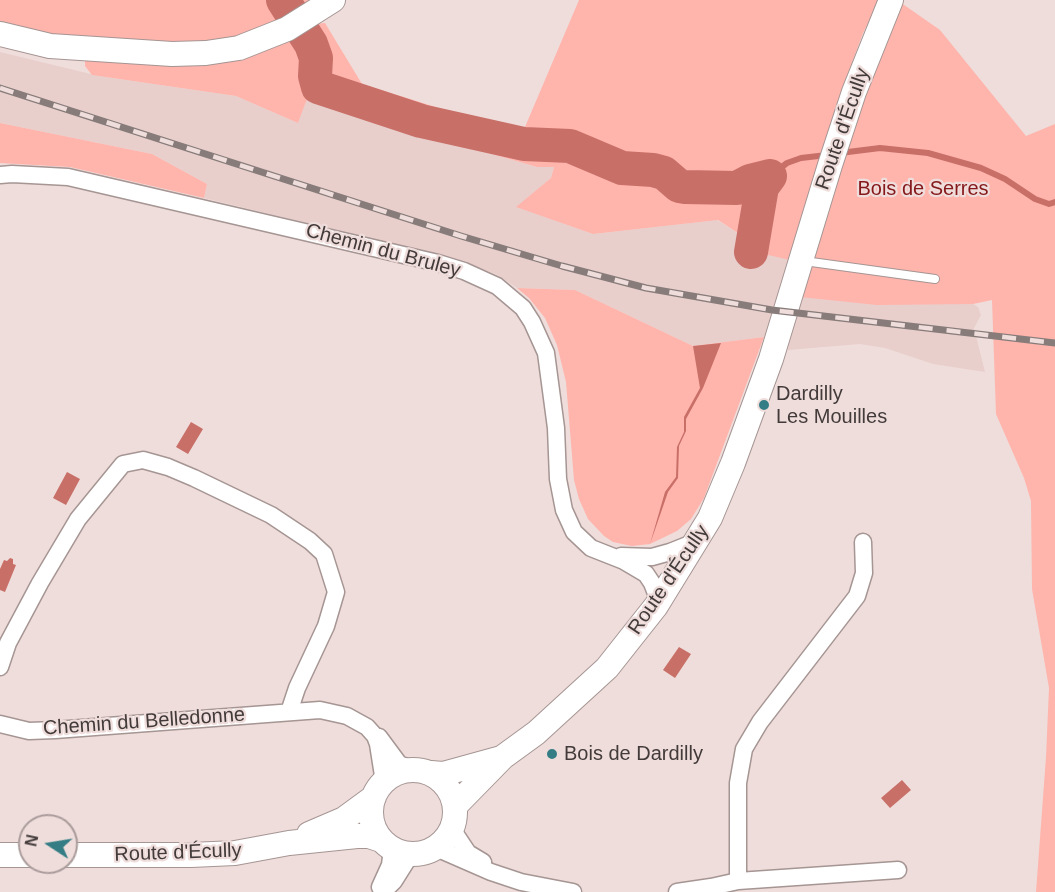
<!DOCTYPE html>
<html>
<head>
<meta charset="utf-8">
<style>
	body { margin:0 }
	#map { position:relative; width:1055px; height:892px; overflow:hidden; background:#efdddb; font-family:Arial,sans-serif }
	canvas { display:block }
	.north { position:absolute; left:18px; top:814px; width:60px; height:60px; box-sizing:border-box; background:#efdddb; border:2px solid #aa9c9b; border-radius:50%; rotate:282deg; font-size:16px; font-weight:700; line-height:24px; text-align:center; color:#423b3a }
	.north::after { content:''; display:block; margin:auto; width:21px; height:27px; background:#357d85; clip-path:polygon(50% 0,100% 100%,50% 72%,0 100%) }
</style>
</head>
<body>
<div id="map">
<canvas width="1055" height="892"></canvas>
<div class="north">N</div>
</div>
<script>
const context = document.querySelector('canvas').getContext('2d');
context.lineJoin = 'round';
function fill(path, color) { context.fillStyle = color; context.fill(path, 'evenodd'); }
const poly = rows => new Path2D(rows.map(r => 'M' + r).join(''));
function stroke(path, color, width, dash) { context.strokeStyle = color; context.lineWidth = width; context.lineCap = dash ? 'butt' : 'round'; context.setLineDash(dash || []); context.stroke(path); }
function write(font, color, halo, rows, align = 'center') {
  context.font = font + ' Arial,sans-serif'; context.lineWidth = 4.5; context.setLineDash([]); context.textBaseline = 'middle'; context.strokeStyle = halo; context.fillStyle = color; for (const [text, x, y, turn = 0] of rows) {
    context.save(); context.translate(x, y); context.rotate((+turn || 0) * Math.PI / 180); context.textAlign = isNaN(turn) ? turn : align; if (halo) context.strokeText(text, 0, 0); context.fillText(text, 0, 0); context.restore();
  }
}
fill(poly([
	[0,52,99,76,236,96,298,123,313,82,336,102,485,152,537,167,554,167,551,178,517,207,593,234,717,220,744,237,790,260,973,304,978,307,981,315,974,328,985,372,933,364,885,348,860,344,788,350,790,321,773,319,764,337,693,346,575,290,517,288,496,274,448,257,204,198,207,184,152,154,0,123]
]), '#e9cfcc');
fill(poly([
	[0,0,316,0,300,25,325,23,362,84,522,134,579,0,897,0,940,30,1026,136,1055,124,1055,892,1036,892,1046,757,1049,688,1032,589,1031,501,1024,478,996,414,992,300,973,304,877,305,781,295,790,260,742,249,744,237,718,220,593,234,516,207,551,178,554,167,537,167,485,152,336,102,325,91,317,89,313,83,298,123,236,96,92,75,85,66,85,49,0,33],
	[879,1,880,2,836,106,863,33],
	[0,123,152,154,207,184,204,198,70,167,0,163],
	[517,288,575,290,693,346,764,337,704,498,691,519,677,531,650,544,632,546,613,542,604,536,588,519,579,499,574,480,566,382,557,345,545,318,529,298]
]), '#ffb4ac');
fill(poly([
	[721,343,703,388,686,419,686,431,679,446,678,478,668,492,650,544,665,492,676,477,677,447,684,432,684,417,700,388,693,346],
	[191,422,203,429,188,454,176,447],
	[67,472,80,479,66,505,53,498],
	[10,558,13,559,13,564,16,565,5,592,0,590,0,569,4,560,7,561],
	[679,647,691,654,675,678,663,670],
	[902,780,911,790,890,808,881,798]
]), '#c86f68');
stroke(poly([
	[840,153,880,148,928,153,981,168,1005,179,1035,199,1049,204,1055,202],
	[770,176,787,163,801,158,827,155]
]), '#c86f68', 6);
stroke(poly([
	[283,0,311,44,316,58,315,76,318,87,421,121,524,144,570,146,622,168,653,170,664,173,679,186,685,187,737,188,750,181,770,176],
	[751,252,762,187,770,176]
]), '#c86f68', 34);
const lane = poly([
	[804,261,935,279]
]);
const street = poly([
	[0,175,12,174,68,177,438,263,464,271,497,286,523,308,532,322,546,353,556,428,558,479,564,510,574,532,591,548,624,561,646,574,652,583,659,601],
	[621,556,652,557,670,552,695,542],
	[0,667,8,643,40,583,78,519,123,464,143,460,168,467,194,478,271,515,310,541,324,554,336,592,326,626,297,688,289,712],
	[0,724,29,731,55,730,320,710,347,716,367,727,375,736,378,744,384,782],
	[379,737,399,764,414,770],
	[452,829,468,853,483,862],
	[436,848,491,872,521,882,573,892],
	[738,881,738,783,744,749,760,722,857,596,864,573,863,542],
	[380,887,390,865,392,849],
	[383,892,394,881,411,854],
	[677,892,711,887,738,881,898,870]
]);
const secondary = poly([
	[0,34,50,46,172,54,206,53,239,48,287,29,333,0],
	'371 812a42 42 0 1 1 84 0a42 42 0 1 1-84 0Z',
	[431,773,443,774,501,758],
	[455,806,503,757,536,733,607,668,656,606,710,518,733,463,771,359,830,165,854,92,891,0],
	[309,834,344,819,374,797],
	[0,855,30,855],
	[66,855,191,855,235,853,289,843,357,836,369,836,381,840]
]);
stroke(lane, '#a59593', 10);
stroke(street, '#a59593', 19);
stroke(secondary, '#a59593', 26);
stroke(lane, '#fff', 8);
stroke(street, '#fff', 16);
stroke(secondary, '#fff', 24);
const rail = poly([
	[0,88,461,236,562,266,646,288,772,310,1055,343]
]);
stroke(rail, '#877c7a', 7);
stroke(rail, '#efdddb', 4.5, [14]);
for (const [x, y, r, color] of [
	[764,405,6,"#357d85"],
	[552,754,6,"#357d85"]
]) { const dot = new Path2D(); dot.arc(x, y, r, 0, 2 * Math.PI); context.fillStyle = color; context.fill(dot); stroke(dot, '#efdddb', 2); }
write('20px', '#423b3a', '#efdddb', [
	["Route d'Écully",843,129,-71],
	["Chemin du Bruley",383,251,15],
	["Route d'Écully",669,580,-56],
	["Chemin du Belledonne",144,722,-4],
	["Route d'Écully",178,853,-2]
]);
write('20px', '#85181b', '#efdddb', [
	["Bois de Serres",923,189]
]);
write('20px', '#423b3a', '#efdddb', [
	["Dardilly",776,394],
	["Les Mouilles",776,417],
	["Bois de Dardilly",564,754]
], 'left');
</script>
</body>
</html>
